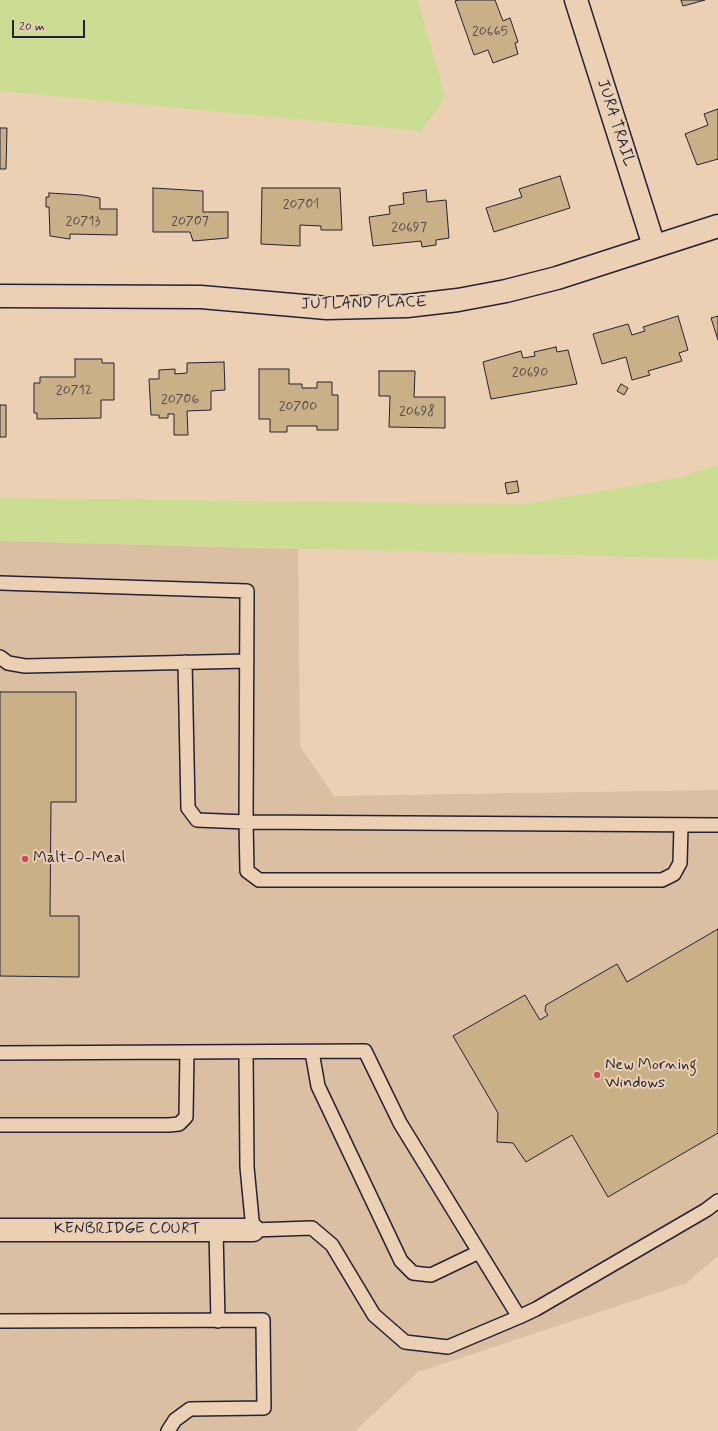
<!DOCTYPE html>
<html>
<head>
<meta charset="utf-8">
<style>
	body { margin:0 }
	#map { position:relative; width:718px; height:1431px; overflow:hidden; background:#ecd0b3; font-family:Mynerve,sans-serif }
	canvas { display:block }
	.scale { position:absolute; left:12px; top:20px; width:73px; height:18px; box-sizing:border-box; border:2px solid #22223b; border-top:0; padding-left:5px; font-size:12px; line-height:14px; white-space:nowrap; color:#22223b; -webkit-text-stroke:3px #ecd0b3; paint-order:stroke }
</style>
</head>
<body>
<div id="map">
<canvas width="718" height="1431"></canvas>
<div class="scale">20 m</div>
</div>
<script>
const context = document.querySelector('canvas').getContext('2d');
context.lineJoin = 'round';
function fill(path, color) { context.fillStyle = color; context.fill(path, 'evenodd'); }
const poly = rows => new Path2D(rows.map(r => 'M' + r).join(''));
function stroke(path, color, width, dash) { context.strokeStyle = color; context.lineWidth = width; context.lineCap = dash ? 'butt' : 'round'; context.setLineDash(dash || []); context.stroke(path); }
function write(font, color, halo, rows, align = 'center') {
  context.font = font + ' Mynerve,sans-serif'; context.lineWidth = 4; context.setLineDash([]); context.textBaseline = 'middle'; context.strokeStyle = halo; context.fillStyle = color; for (const [text, x, y, turn = 0] of rows) {
    context.save(); context.translate(x, y); context.rotate((+turn || 0) * Math.PI / 180); context.textAlign = isNaN(turn) ? turn : align; if (halo) context.strokeText(text, 0, 0); context.fillText(text, 0, 0); context.restore();
  }
}
fill(poly([
	[0,541,298,549,300,746,334,796,718,790,718,1256,686,1283,418,1372,355,1431,0,1431]
]), '#dabfa2');
fill(poly([
	[0,0,418,0,445,97,421,131,0,91],
	[718,465,718,559,0,541,0,498,525,504,677,478]
]), '#cbdd92');
const building = poly([
	[459,0,495,0,503,21,510,18,518,42,515,43,518,54,493,63,488,50,474,55,455,1,459,0],
	[681,0,705,0,683,6,681,0],
	[718,109,718,159,697,165,685,134,708,125,704,114,718,109],
	[0,128,7,128,6,169,0,169,0,128],
	[560,176,570,208,494,232,486,208,522,197,519,189,560,176],
	[153,188,203,191,203,212,228,212,228,238,193,241,190,232,153,232,153,188],
	[262,188,340,188,342,230,321,230,321,226,300,225,300,246,261,244,262,188],
	[426,190,427,202,446,200,449,238,436,240,436,245,422,247,421,241,373,246,369,217,390,214,389,206,404,204,403,193,426,190],
	[49,193,82,195,100,198,100,209,117,209,117,235,70,234,70,239,50,236,49,207,46,207,46,197,49,197,49,193],
	[678,316,688,350,679,353,682,361,648,371,650,375,632,380,626,357,602,364,593,334,628,324,632,335,645,331,643,327,678,316],
	[718,316,718,340,711,318,718,316],
	[556,347,557,352,568,350,577,384,491,399,483,362,521,351,523,358,535,356,534,352,556,347],
	[75,359,102,359,102,363,114,363,114,400,101,400,101,418,37,419,37,413,34,413,34,383,40,383,40,377,75,377,75,359],
	[224,362,225,390,211,391,211,410,187,411,188,435,174,435,174,414,168,414,168,418,159,418,159,415,151,415,149,379,159,379,159,370,175,369,175,374,187,373,187,363,224,362],
	[259,369,289,369,289,384,302,384,302,388,317,388,317,382,332,382,332,395,338,395,338,430,317,430,317,426,287,426,287,432,270,432,270,419,259,419,259,369],
	[379,371,415,371,414,397,445,397,445,428,389,427,390,396,379,396,379,371],
	[621,384,628,388,624,395,617,391,621,384],
	[0,405,6,405,6,437,0,437,0,405],
	[517,481,519,492,507,494,505,483,517,481],
	[0,692,76,692,76,802,51,802,50,916,79,916,79,977,0,976,0,692],
	[718,929,718,1133,608,1197,572,1135,526,1162,513,1143,497,1142,498,1113,453,1036,525,995,540,1020,548,1015,545,1011,546,1005,617,964,627,982,718,929]
]);
fill(building, '#c9b086');
stroke(building, '#22223b', 1);
const lane = poly([
	[0,583,247,591,246,822,718,825],
	[0,657,8,663,25,666,247,661],
	[185,662,188,808,197,820,246,822,247,871,259,880,662,880,674,874,680,863,681,826],
	[246,1052,247,1167,253,1230,312,1228,332,1245,374,1315,405,1342,448,1347,519,1317],
	[312,1052,318,1086,401,1261,413,1273,431,1275,479,1252],
	[0,1053,365,1051,400,1123,519,1317,536,1309,706,1210,718,1201],
	[0,1125,169,1125,179,1124,186,1117,187,1052],
	[216,1230,218,1321],
	[0,1321,263,1320,264,1408,190,1409,175,1420,168,1431]
]);
const street = poly([
	[576,0,654,246],
	[0,296,201,297,327,308,407,306,458,300,506,291,557,278,718,226],
	[0,1230,253,1230]
]);
stroke(lane, '#22223b', 16);
stroke(street, '#22223b', 25);
stroke(lane, '#ecd0b3', 13);
stroke(street, '#ecd0b3', 22);
for (const [x, y, r, color] of [
	[25,859,4,"#d1495b"],
	[597,1075,4,"#d1495b"]
]) { const dot = new Path2D(); dot.arc(x, y, r, 0, 2 * Math.PI); context.fillStyle = color; context.fill(dot); stroke(dot, '#ecd0b3', 1.5); }
write('14px', '#4c464e', null, [
	["20665",490,32],
	["20701",301,205],
	["20713",83,222],
	["20707",190,222],
	["20697",409,228],
	["20690",530,373],
	["20712",74,391],
	["20706",180,400],
	["20700",298,407],
	["20698",417,412]
]);
write('16px', '#22223b', '#ecd0b3', [
	["JURA TRAIL",615,123,72],
	["JUTLAND PLACE",364,304,-1],
	["KENBRIDGE COURT",127,1230]
]);
write('16px', '#22223b', '#ecd0b3', [
	["Malt-O-Meal",33,859],
	["New Morning",605,1066],
	["Windows",605,1084]
], 'left');
</script>
</body>
</html>
